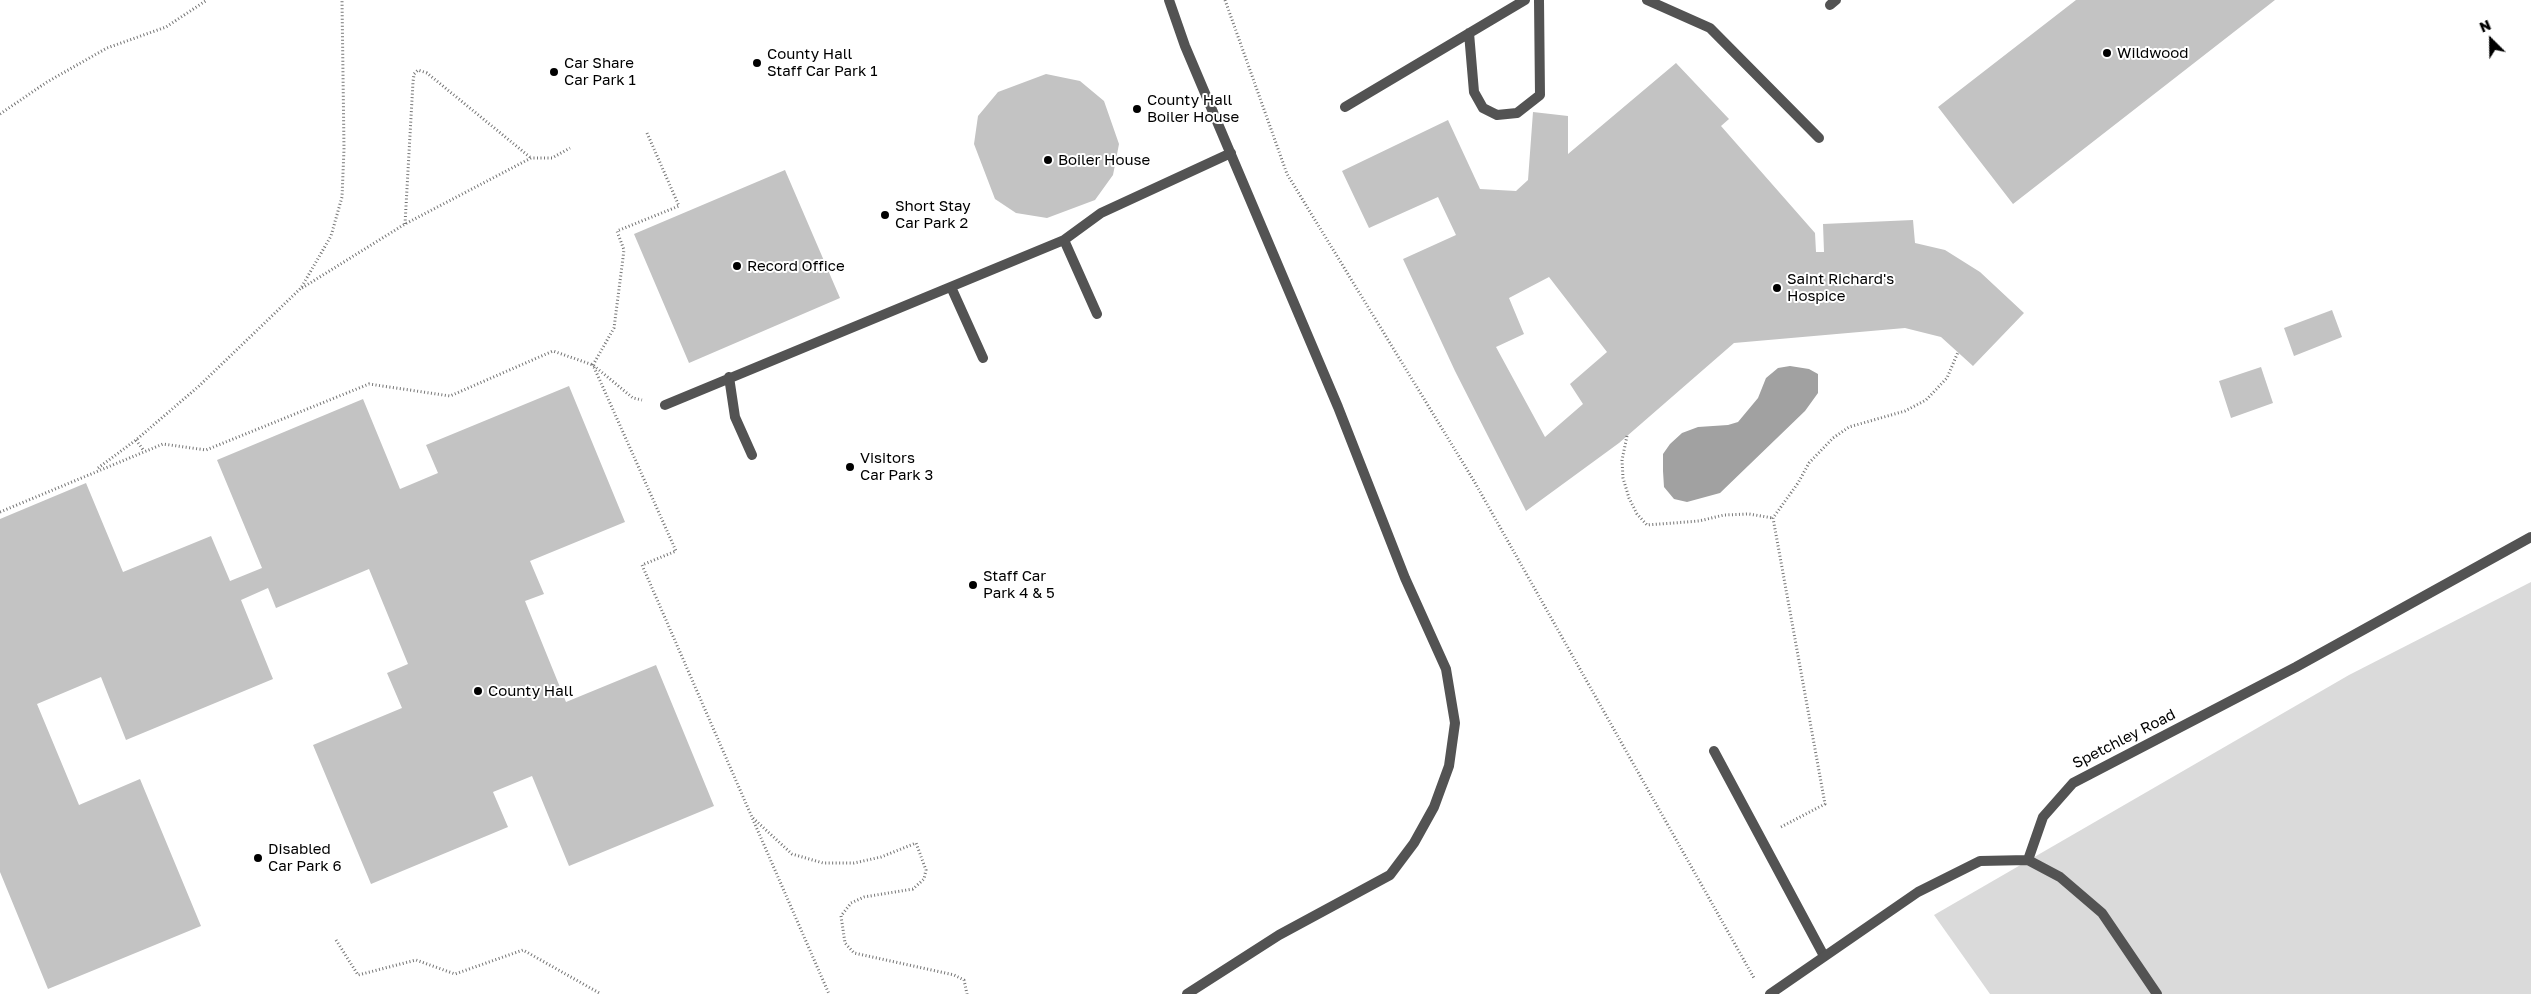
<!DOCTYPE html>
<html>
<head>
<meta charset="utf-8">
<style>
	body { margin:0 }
	#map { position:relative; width:2531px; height:994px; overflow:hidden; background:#fff; font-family:"Golos Text",sans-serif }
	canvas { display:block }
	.north { position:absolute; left:2466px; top:15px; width:50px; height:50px; -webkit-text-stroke:4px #fff; paint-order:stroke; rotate:337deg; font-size:14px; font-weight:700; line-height:20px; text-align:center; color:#000 }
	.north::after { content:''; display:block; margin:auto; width:18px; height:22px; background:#000; clip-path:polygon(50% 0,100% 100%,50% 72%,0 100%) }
</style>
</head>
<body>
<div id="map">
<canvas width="2531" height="994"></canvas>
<div class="north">N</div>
</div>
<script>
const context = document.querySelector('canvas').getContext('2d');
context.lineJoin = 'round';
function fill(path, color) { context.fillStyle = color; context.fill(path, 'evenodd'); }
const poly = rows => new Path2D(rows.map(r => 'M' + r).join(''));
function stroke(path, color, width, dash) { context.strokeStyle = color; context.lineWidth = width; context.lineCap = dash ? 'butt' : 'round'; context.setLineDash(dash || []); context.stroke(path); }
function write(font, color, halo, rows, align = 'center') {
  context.font = font + ' "Golos Text",sans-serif'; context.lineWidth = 4; context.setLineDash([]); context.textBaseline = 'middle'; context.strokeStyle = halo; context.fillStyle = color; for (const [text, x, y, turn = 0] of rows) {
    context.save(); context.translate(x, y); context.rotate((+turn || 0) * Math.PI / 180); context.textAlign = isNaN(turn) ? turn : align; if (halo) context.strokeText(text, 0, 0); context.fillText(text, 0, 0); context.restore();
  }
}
fill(poly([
	[2531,582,2531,994,1990,994,1934,915,2349,675]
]), '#dadada');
fill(poly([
	[1790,366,1809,369,1818,374,1818,393,1805,411,1720,493,1687,502,1674,499,1664,487,1663,471,1663,454,1670,444,1682,433,1698,427,1728,425,1738,422,1758,398,1766,378,1778,368]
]), '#a1a1a1');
fill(poly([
	[2076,0,2275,0,2013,204,1938,107],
	[1676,63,1729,119,1721,126,1815,233,1816,252,1824,252,1823,224,1913,220,1915,243,1945,250,1980,272,2024,313,1973,366,1941,337,1905,328,1734,343,1619,443,1526,511,1455,371,1403,259,1456,235,1438,197,1369,228,1342,171,1448,120,1480,189,1516,191,1528,180,1533,112,1568,116,1568,154],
	[1549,277,1607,352,1570,384,1583,404,1545,437,1496,347,1524,334,1509,298],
	[1046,74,1080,81,1104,101,1119,144,1113,175,1095,200,1047,218,1016,213,995,199,974,144,978,116,998,92],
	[785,170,840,298,689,363,634,234],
	[2332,310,2342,337,2294,356,2284,328],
	[2261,367,2273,403,2231,418,2219,381],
	[569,386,625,522,530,561,544,594,525,601,566,702,656,665,714,806,569,866,532,776,493,792,508,827,371,884,313,745,402,708,387,673,408,664,369,569,276,608,268,588,241,600,273,679,126,740,101,677,37,704,79,805,140,779,201,926,48,989,0,872,0,519,86,483,123,572,211,536,230,581,262,568,217,460,363,399,400,489,438,473,426,445]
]), '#c3c3c3');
stroke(poly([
	[1225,0,1287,174,1474,481,1754,978],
	[0,114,47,82,107,48,166,27,207,0],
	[647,133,679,206,617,231,624,250,614,328,593,365,676,551,642,565,829,994],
	[405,224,413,82,414,74,418,70,427,73,531,158],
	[302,288,405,224,531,158,552,158,570,148],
	[1627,436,1622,460,1623,478,1629,498,1637,514,1647,525,1699,521,1724,515,1749,514,1773,518],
	[136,440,144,451],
	[98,468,136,440,199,386,301,288,331,236,342,197,344,149,342,0],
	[0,512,163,444,206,450,369,384,450,396,553,351,593,365,633,398,642,400],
	[753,818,792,854,823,863,854,863,881,857,916,843,926,870,924,879,913,889,864,897,851,903,841,916,845,943,854,953,954,975,964,980,967,994],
	[1781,827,1825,804,1773,518,1798,483,1809,463,1833,438,1849,427,1905,411,1926,400,1947,378,1958,352],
	[336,940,358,975,416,960,455,974,523,950,601,994]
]), '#757575', 3, [1, 2.5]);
stroke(poly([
	[1169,0,1185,46,1338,407,1405,578,1446,669,1455,723,1449,766,1434,807,1414,843,1390,875,1279,935,1187,994],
	[1647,0,1710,28,1819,138],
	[1830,5,1836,0],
	[1469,33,1474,92,1483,108,1497,115,1517,113,1540,95,1539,0],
	[1345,107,1525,0],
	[1064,240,1097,314],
	[951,287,983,358],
	[729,377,735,417,752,455],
	[665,405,1064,240,1101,213,1231,153],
	[1714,751,1824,956]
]), '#535353', 10);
stroke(poly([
	[2028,860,2060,877,2102,913,2157,994],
	[1770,994,1918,892,1980,861,2028,860,2043,817,2073,783,2296,667,2531,537]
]), '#535353', 10);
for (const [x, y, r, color] of [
	[2107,53,5,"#000"],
	[757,63,5,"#000"],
	[554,72,5,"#000"],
	[1137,109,5,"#000"],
	[1048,160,5,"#000"],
	[885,215,5,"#000"],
	[737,266,5,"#000"],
	[1777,288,5,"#000"],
	[850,467,5,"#000"],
	[973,585,5,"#000"],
	[478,691,5,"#000"],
	[258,858,5,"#000"]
]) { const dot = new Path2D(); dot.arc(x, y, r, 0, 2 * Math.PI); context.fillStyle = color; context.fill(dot); stroke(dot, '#fff', 2); }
write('15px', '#000', '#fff', [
	["Wildwood",2117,53],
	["County Hall",767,54],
	["Staff Car Park 1",767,71],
	["Car Share",564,63],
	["Car Park 1",564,80],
	["County Hall",1147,100],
	["Boiler House",1147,117],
	["Boiler House",1058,160],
	["Short Stay",895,206],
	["Car Park 2",895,223],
	["Record Office",747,266],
	["Saint Richard's",1787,279],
	["Hospice",1787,296],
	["Visitors",860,458],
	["Car Park 3",860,475],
	["Staff Car",983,576],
	["Park 4 & 5",983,593],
	["County Hall",488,691],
	["Disabled",268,849],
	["Car Park 6",268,866]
], 'left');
write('15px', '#000', '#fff', [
	["Spetchley Road",2124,739,-27]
]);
</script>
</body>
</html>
